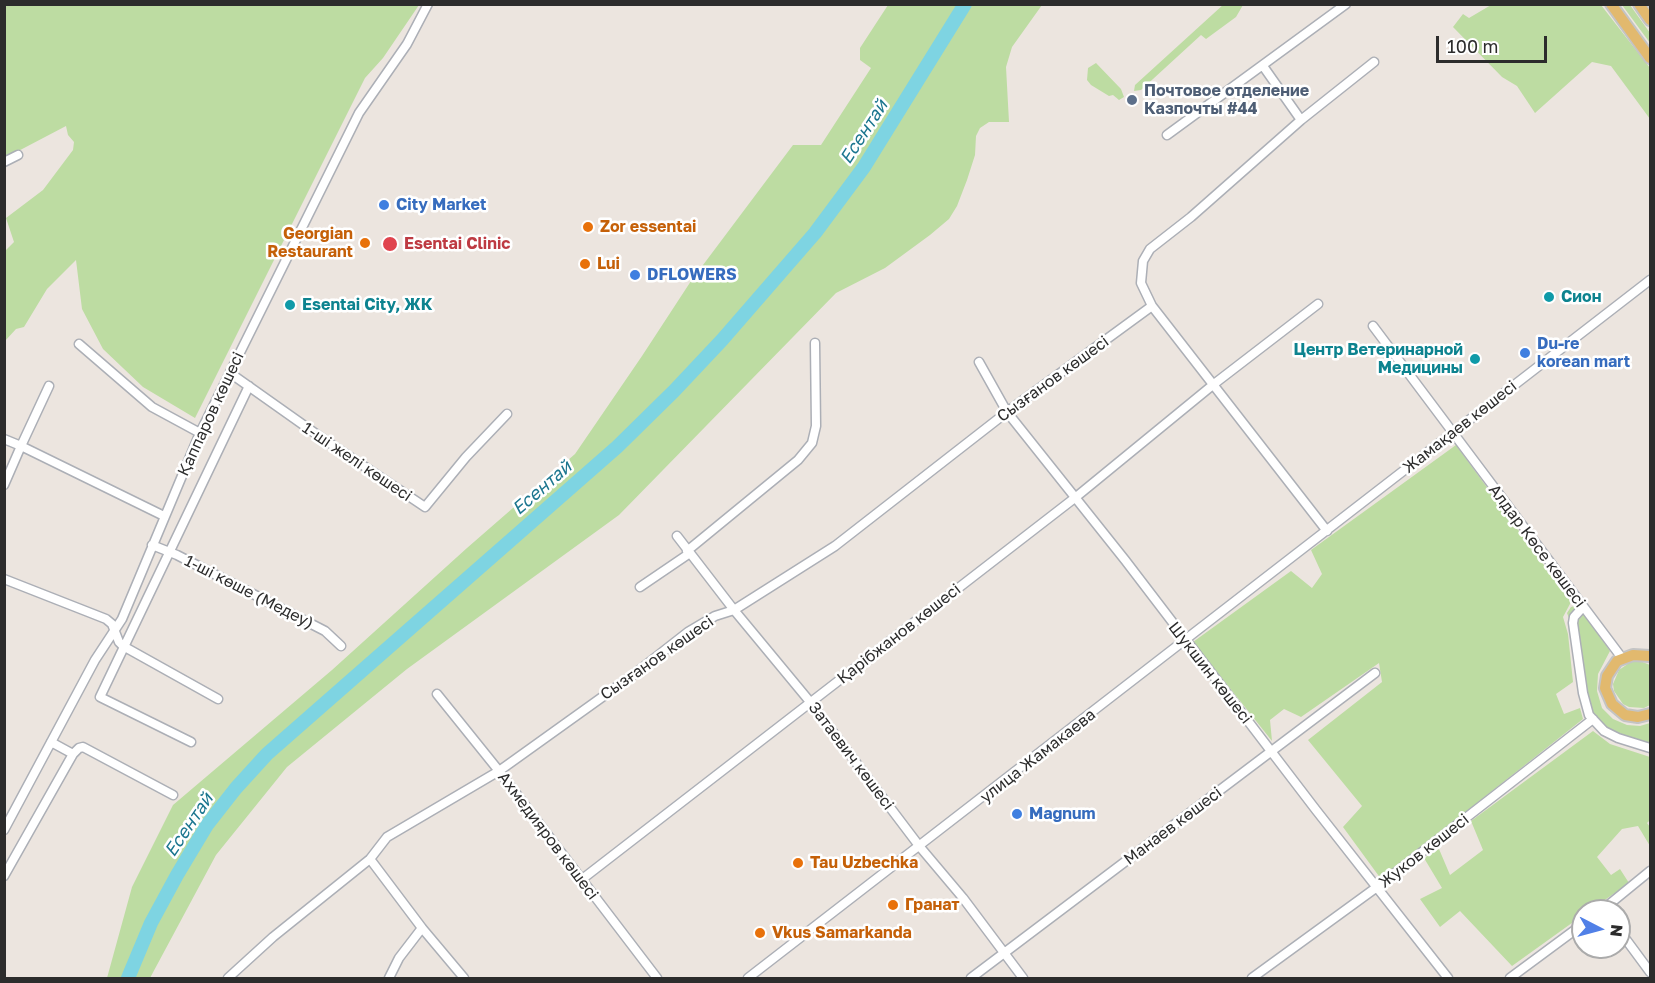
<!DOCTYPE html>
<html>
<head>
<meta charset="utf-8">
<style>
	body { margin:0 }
	#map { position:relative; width:1655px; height:983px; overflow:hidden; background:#ece5df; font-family:"Golos Text",sans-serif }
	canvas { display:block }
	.frame { position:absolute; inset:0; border:6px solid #2c2c2c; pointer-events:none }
	.north { position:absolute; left:1571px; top:899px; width:60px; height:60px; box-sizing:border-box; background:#fff; border:2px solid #ababab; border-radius:50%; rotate:96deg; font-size:16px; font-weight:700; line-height:24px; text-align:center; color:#2c2c2c }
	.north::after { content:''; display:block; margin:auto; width:21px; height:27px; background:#5180e7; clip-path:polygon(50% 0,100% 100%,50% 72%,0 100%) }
	.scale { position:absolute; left:1436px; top:36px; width:111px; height:27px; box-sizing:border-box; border:3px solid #2c2c2c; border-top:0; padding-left:8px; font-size:18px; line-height:21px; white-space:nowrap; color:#2c2c2c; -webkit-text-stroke:4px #fff; paint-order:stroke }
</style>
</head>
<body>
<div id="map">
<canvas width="1655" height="983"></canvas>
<div class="frame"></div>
<div class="north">N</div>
<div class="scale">100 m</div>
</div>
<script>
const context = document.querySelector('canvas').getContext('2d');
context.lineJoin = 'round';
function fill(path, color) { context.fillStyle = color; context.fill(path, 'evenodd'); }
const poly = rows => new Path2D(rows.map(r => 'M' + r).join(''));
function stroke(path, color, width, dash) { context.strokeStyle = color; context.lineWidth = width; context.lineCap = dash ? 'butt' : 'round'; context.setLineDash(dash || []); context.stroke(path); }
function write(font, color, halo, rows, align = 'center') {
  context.font = font + ' "Golos Text",sans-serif'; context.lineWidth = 5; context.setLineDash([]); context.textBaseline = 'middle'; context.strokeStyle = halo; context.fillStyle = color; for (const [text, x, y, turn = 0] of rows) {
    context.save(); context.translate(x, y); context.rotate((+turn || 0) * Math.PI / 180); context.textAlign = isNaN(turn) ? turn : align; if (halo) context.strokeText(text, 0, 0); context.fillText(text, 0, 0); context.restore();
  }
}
fill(poly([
	[1224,4,1243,5,1236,17,1206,39,1201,35,1141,90,1134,91,1135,85],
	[4,5,419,5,383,58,365,78,195,418,143,387,103,349,82,309,76,260,47,289,24,327,16,329,5,341,5,251,14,242,6,218,43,190,73,150,74,142,68,135,66,126,5,158],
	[888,5,1042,5,1012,47,1006,67,1009,122,989,122,980,128,976,136,975,155,967,180,957,206,949,219,930,235,885,268,836,293,619,515,407,669,287,767,216,855,150,978,107,978,132,887,173,805,332,670,467,548,575,454,642,356,691,281,793,145,821,145,871,68,860,60,860,48],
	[1491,5,1601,5,1650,68,1650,119,1611,66,1592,62,1535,113,1517,86,1502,77,1453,27,1463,14,1469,18],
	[1622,5,1630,5,1650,33,1650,43],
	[1096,63,1121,89,1124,97,1119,100,1113,95,1109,96,1091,85,1087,80,1088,68],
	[1456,445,1571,602,1563,617,1568,634,1573,682,1556,694,1564,714,1580,708,1583,719,1381,879,1343,827,1362,806,1308,740,1382,682,1379,663,1301,717,1284,709,1270,720,1272,741,1193,642,1291,571,1312,588,1322,574,1311,550],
	[1578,605,1610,651,1598,674,1597,691,1602,708,1613,719,1627,725,1640,726,1650,723,1650,744,1626,737,1602,726,1590,709,1574,631,1567,613,1571,607],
	[1632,661,1640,661,1650,665,1650,705,1644,708,1629,707,1623,704,1614,691,1613,684,1619,670],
	[1593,731,1610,744,1650,757,1650,820,1647,823,1650,827,1650,846,1638,826,1622,829,1597,857,1611,875,1620,869,1629,883,1589,911,1583,911,1583,915,1512,966,1460,911,1440,927,1420,899,1442,888,1424,858,1439,849,1450,875,1483,850,1471,821]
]), '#bddca2');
stroke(poly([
	[128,978,151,923,177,875,207,825,236,788,267,754,617,447,674,391,722,340,815,233,864,167,965,4]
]), '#7ed4e2', 14);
const minor = poly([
	[1263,66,1301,120],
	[1167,135,1346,4],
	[4,162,18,155],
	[1373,326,1622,658],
	[79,344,152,407,200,433],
	[979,362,1007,412,1125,560,1316,810,1448,978],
	[230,373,319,436,425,507,466,457,507,414],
	[4,439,21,446,49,386],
	[4,485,21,446,164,516],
	[1327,531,1152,306,1141,283,1143,261,1150,249,1191,217,1301,120,1374,62],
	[677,536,734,610,811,703,920,847,963,898,1023,978],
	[152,545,177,555,325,631,341,646],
	[687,551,798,460,812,443,816,426,815,343],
	[4,579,106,619,112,624,119,642,123,646,218,699],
	[640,587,690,553],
	[1583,607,1574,617,1573,623,1583,693,1589,715,1604,731,1618,738,1650,748],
	[437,694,499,771,657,978],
	[51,742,73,754],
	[191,742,100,697,249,386],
	[4,830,95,660,122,619,200,433,359,113,407,44,428,4],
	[370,859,422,928,464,978],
	[4,876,73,754,79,748,83,747,173,795],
	[581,880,1076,497,1214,384,1318,304],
	[1601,911,1650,871],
	[1619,930,1650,972],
	[228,978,273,937,370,859,387,837,499,771,633,675,688,632,715,616,734,610,835,546,1007,412,1152,306],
	[389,978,399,958,422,928],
	[748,978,1650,280],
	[971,978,1375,673],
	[1252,978,1377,887,1593,719],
	[1510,978,1583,924]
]);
const major = poly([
	[1611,4,1650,58],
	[1639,4,1650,20],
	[1650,656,1633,655,1617,661,1607,676,1605,688,1612,704,1625,715,1638,717,1650,714]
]);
stroke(minor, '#acafb6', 11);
stroke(major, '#c4c4c4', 14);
stroke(minor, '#fff', 8);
stroke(major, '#e2b96e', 10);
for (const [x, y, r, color] of [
	[1132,100,6,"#5c6f8a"],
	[384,205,6,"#3f7fe0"],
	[588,227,6,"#e8710a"],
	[365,243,6,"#e8710a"],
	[390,244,8,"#e0444e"],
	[585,264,6,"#e8710a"],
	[635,275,6,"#3f7fe0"],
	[1549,297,6,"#0f9aa8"],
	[290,305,6,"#0f9aa8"],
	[1525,353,6,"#3f7fe0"],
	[1475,359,6,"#0f9aa8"],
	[1017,814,6,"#3f7fe0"],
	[798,863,6,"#e8710a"],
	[893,905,6,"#e8710a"],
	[760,933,6,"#e8710a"]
]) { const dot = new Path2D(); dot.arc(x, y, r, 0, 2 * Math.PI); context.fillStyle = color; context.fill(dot); stroke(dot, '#fff', 2); }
write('bold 16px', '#4e5e75', '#fff', [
	["Почтовое отделение",1144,91],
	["Казпочты #44",1144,109]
], 'left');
write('bold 16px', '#366cbe', '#fff', [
	["City Market",396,205],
	["DFLOWERS",647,275],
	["Du-re",1537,344],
	["korean mart",1537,362],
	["Magnum",1029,814]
], 'left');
write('bold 16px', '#c56008', '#fff', [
	["Zor essentai",600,227],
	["Georgian",353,234,"right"],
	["Restaurant",353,252,"right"],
	["Lui",597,264],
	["Tau Uzbechka",810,863],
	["Гранат",905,905],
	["Vkus Samarkanda",772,933]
], 'left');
write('bold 16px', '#be3a42', '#fff', [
	["Esentai Clinic",404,244]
], 'left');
write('bold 16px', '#0d838f', '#fff', [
	["Сион",1561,297],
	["Esentai City, ЖК",302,305],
	["Центр Ветеринарной",1463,350,"right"],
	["Медицины",1463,368,"right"]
], 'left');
write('16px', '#2c2c2c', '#fff', [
	["Сызғанов көшесі",1053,379,-36],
	["Қаппаров көшесі",211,414,-65],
	["Жамақаев көшесі",1460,427,-38],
	["1-ші желі көшесі",357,462,34],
	["Алдар Көсе көшесі",1537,546,53],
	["1-ші көше (Медеу)",249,592,27],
	["Қарібжанов көшесі",899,634,-38],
	["Сызғанов көшесі",657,658,-35],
	["Шукшин көшесі",1210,673,52],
	["Затаевич көшесі",851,756,53],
	["улица Жамакаева",1038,756,-38],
	["Манаев көшесі",1173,826,-37],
	["Ахмедияров көшесі",548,836,53],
	["Жуков көшесі",1424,851,-38]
]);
write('italic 18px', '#1c768f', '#fff', [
	["Есентай",864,132,-57],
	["Есентай",542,488,-41],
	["Есентай",189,825,-56]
]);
</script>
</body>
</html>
